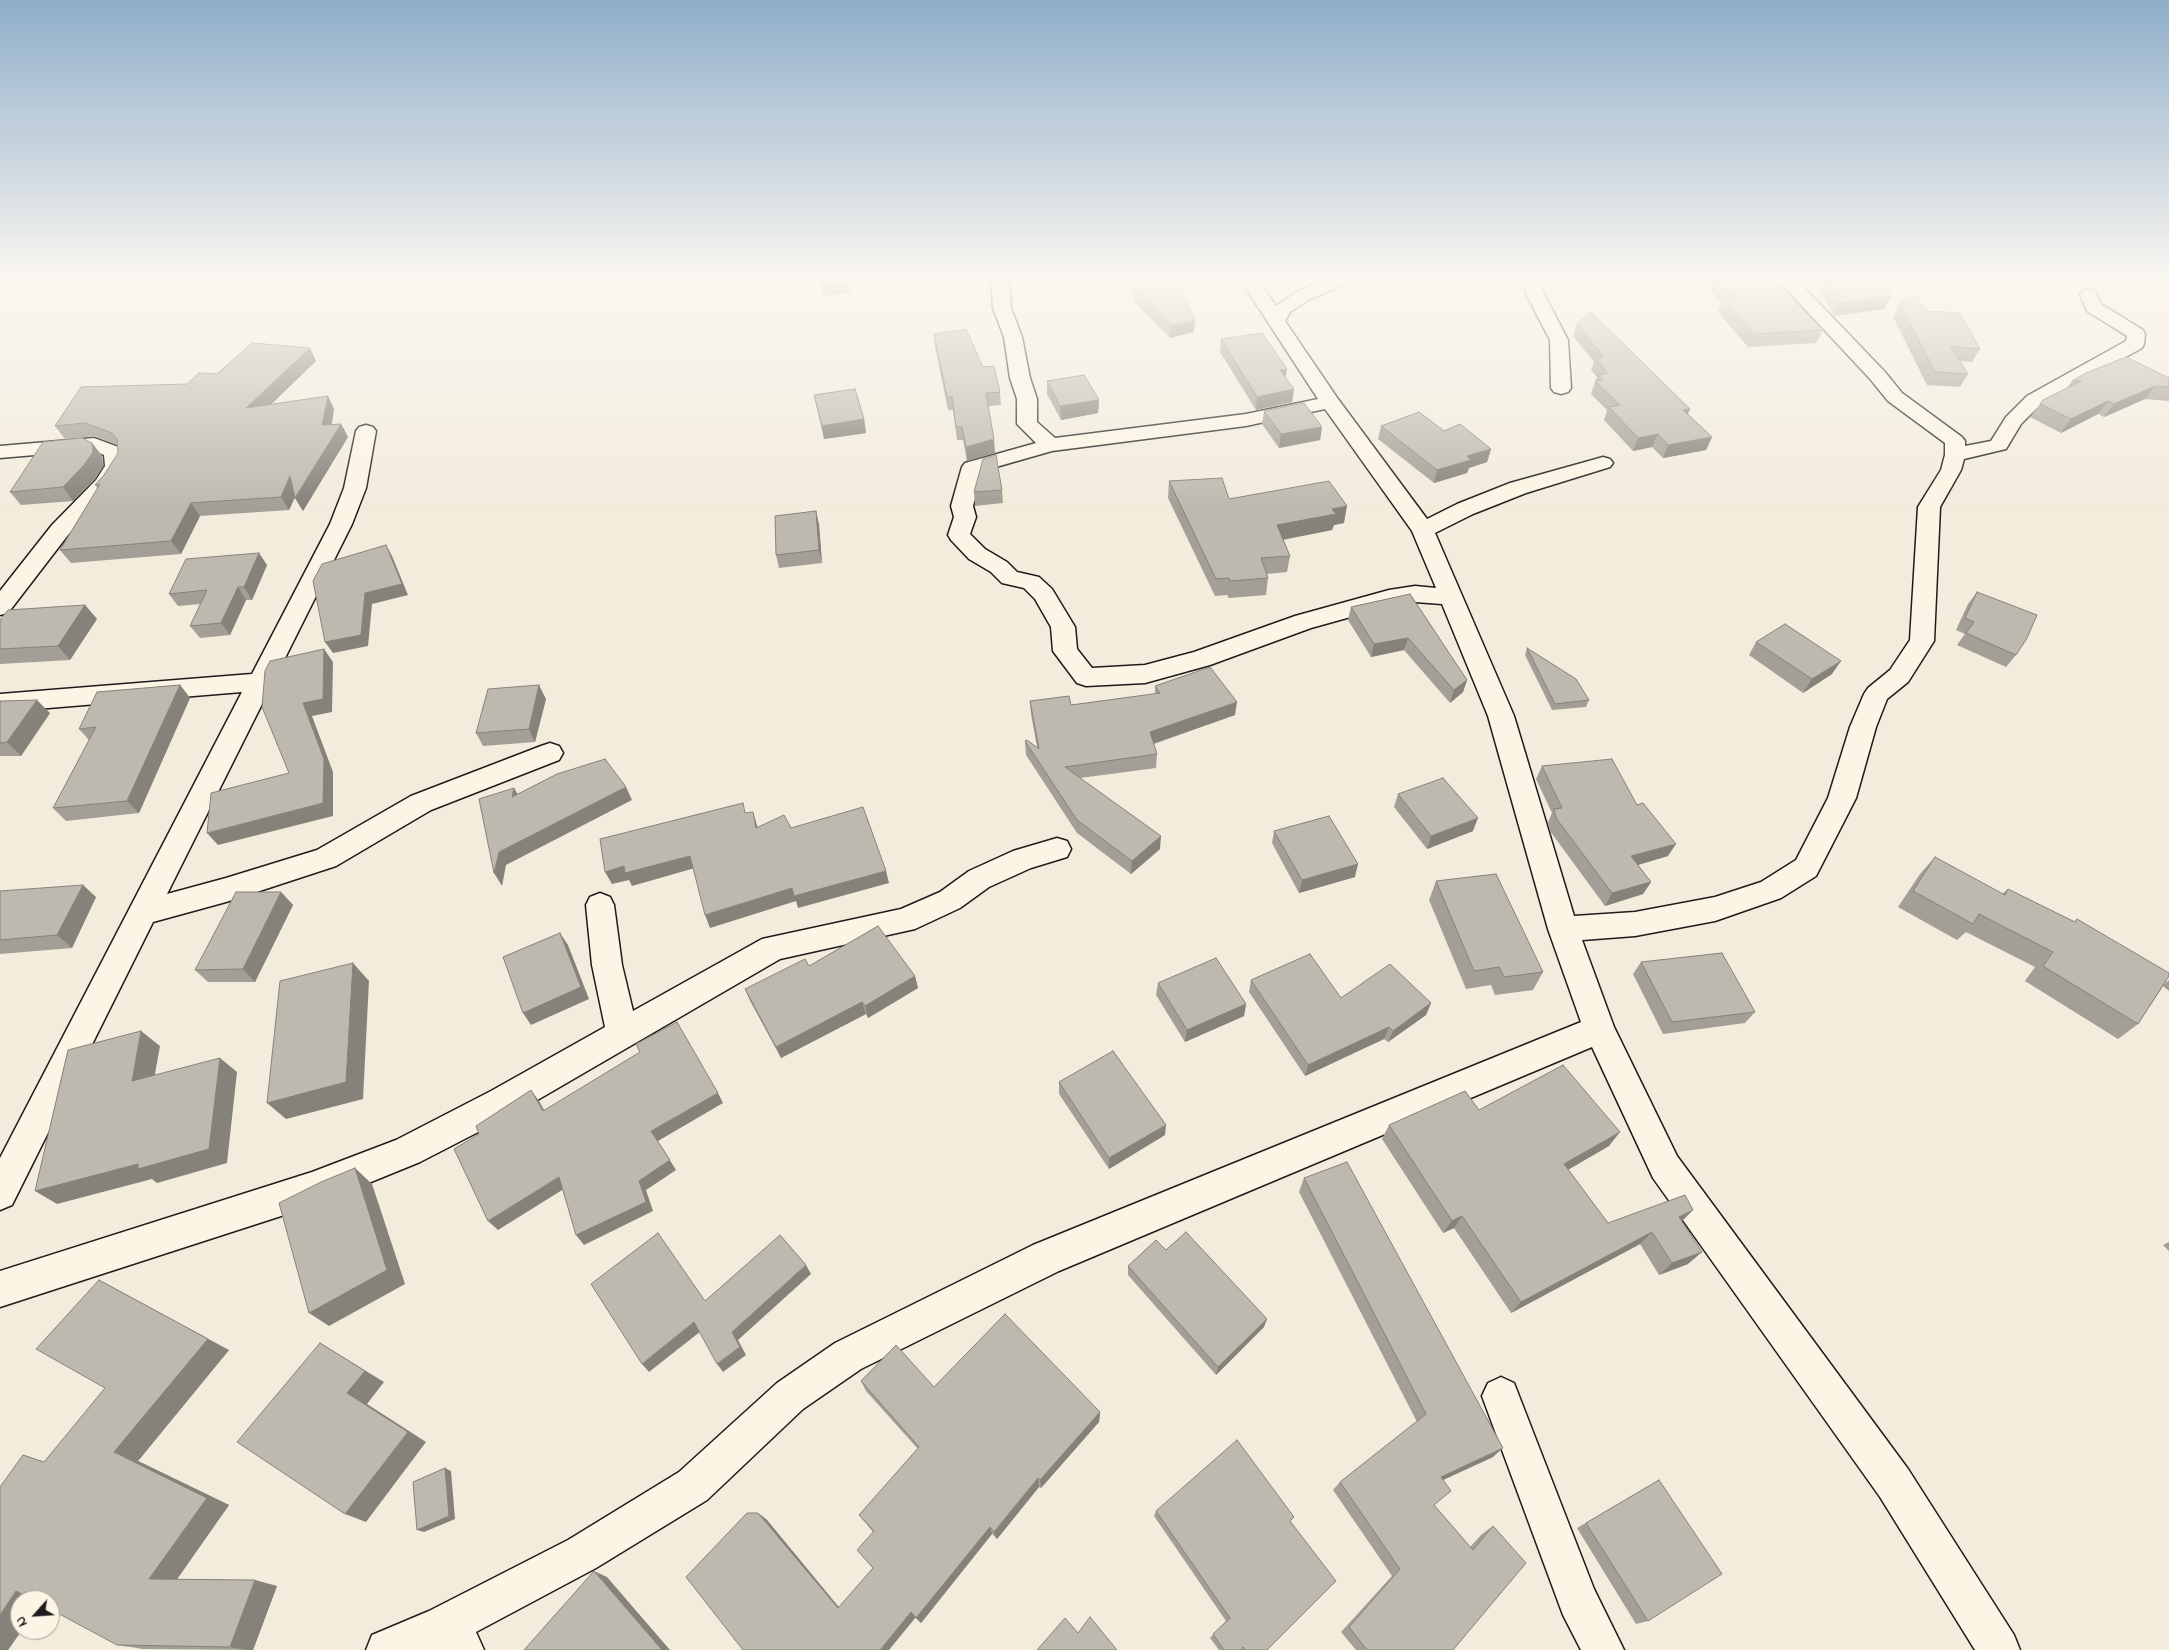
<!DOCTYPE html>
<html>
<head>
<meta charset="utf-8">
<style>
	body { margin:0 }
	#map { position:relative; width:2169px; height:1650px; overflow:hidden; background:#f3ecdd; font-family:"Indie Flower",sans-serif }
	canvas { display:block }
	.north { position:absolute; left:10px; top:1590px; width:50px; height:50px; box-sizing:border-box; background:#fcf5e5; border:1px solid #a29e95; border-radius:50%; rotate:244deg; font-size:14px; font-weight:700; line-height:20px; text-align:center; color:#1c1c1c }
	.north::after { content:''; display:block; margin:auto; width:18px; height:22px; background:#1c1c1c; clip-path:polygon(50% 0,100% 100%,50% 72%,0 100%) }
</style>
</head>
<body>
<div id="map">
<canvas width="2169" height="1650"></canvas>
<div class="north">N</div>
</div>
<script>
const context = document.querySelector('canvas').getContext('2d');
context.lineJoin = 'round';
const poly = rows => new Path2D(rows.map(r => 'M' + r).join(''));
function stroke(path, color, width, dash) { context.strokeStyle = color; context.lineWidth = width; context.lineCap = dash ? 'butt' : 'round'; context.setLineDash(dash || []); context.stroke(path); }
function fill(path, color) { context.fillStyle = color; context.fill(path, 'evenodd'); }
const minor = poly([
	[991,277,1009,277,1011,308,1022,337,1030,378,1037,399,1037,422,1055,438,1246,414,1318,399,1243,284,1241,277,1259,277,1261,284,1276,306,1298,291,1331,277,1356,277,1353,281,1310,299,1290,312,1285,321,1338,399,1427,519,1457,504,1510,483,1596,459,1603,457,1610,459,1613,463,1610,467,1526,493,1473,514,1435,533,1514,716,1574,916,1635,912,1715,897,1761,882,1796,860,1828,798,1850,727,1864,694,1868,688,1890,670,1910,640,1918,507,1941,470,1945,455,1945,443,1888,401,1871,380,1775,277,1794,277,1885,372,1902,393,1962,437,1965,441,1965,446,1991,441,2006,417,2027,396,2126,341,2127,336,2087,311,2080,295,2083,291,2089,290,2095,291,2101,304,2143,330,2145,334,2144,344,2142,348,2041,404,2021,424,2006,449,1964,459,1961,470,1940,507,1934,641,1908,682,1887,699,1876,727,1856,798,1816,876,1781,898,1715,921,1635,936,1582,940,1614,1027,1677,1156,1908,1469,2014,1635,2020,1650,1975,1650,1880,1497,1653,1178,1592,1047,1059,1271,861,1369,803,1409,707,1500,596,1568,476,1632,484,1650,366,1650,372,1635,429,1611,568,1540,679,1472,777,1383,835,1343,1033,1245,1581,1022,1548,929,1488,716,1442,604,1415,602,1390,606,1311,628,1210,665,1145,683,1086,686,1077,683,1053,651,1051,627,1035,599,1024,588,1002,583,991,572,969,559,951,540,948,535,954,517,951,506,962,467,965,463,1036,443,1017,424,1017,399,1010,378,1004,337,993,308,991,277],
	[1325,409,1412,531,1436,588,1415,586,1389,590,1295,616,1194,652,1145,665,1092,668,1077,649,1075,627,1052,589,1039,577,1017,572,1007,562,985,549,970,534,976,517,973,506,982,471,1052,451,1246,426,1325,409],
	[1520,277,1538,277,1545,296,1568,340,1571,388,1568,392,1561,394,1554,392,1551,388,1550,340,1527,296,1520,277],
	[366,425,373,427,376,431,366,488,352,524,167,894,226,878,317,850,411,796,541,746,550,743,559,746,563,753,559,760,431,810,336,866,226,902,153,922,12,1205,0,1210,0,1158,242,692,0,712,0,694,252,674,330,524,344,488,356,431,359,427,366,425],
	[94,438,121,448,124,452,125,466,112,487,68,535,8,613,0,615,0,591,52,525,96,480,105,466,104,455,92,450,0,458,0,446,94,438],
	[1057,838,1067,841,1071,849,1067,857,1031,868,989,887,960,908,915,929,780,959,515,1113,420,1162,312,1206,0,1307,0,1271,312,1172,396,1140,491,1091,605,1027,592,965,586,905,590,897,600,893,610,897,614,905,622,965,633,1011,762,939,901,909,940,892,969,871,1013,851,1057,838],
	[1501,1377,1514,1383,1594,1589,1624,1650,1581,1650,1563,1615,1482,1396,1488,1383,1501,1377]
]);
stroke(minor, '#1c1c1c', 3);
fill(minor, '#fcf5e5');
fill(poly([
	[817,277,848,277,851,292,824,296],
	[1130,277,1178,277,1194,332,1170,338,1135,302,1130,281],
	[1284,277,1325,277,1288,282],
	[1699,277,1752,277,1823,330,1816,343,1748,347,1718,312,1722,303],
	[1813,277,1880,277,1884,309,1834,316],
	[1900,304,1926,311,1980,349,1972,362,1960,361,1968,374,1960,387,1927,385,1893,317],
	[1577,324,1690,409,1688,414,1712,437,1706,450,1663,458,1652,447,1633,451,1604,420,1607,410,1591,394,1597,377,1591,370,1594,362,1573,336],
	[934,334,983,367,1000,392,1001,405,988,406,995,453,967,461,963,440,957,440,953,410,948,410,935,347],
	[1221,339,1285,378,1294,389,1292,402,1256,410,1220,352],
	[316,361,271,404,334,409,332,424,341,424,348,437,303,511,295,498,289,510,200,516,181,554,71,563,60,550,98,489,95,485,104,475,118,453,117,445,95,436,65,439,55,426,187,384,217,374],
	[2169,378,2169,401,2145,399,2104,417,2098,414,2061,433,2030,417,2040,404,2067,388,2072,381],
	[1047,381,1099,400,1098,413,1061,420,1047,394],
	[814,395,864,419,866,433,824,439],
	[1264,411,1322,427,1320,440,1279,448,1262,424],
	[1381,426,1444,431,1491,449,1487,462,1469,468,1467,473,1434,483,1378,439],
	[92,443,102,456,103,466,95,479,73,501,21,505,10,492],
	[1169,481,1229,499,1344,523,1334,525,1332,530,1283,540,1290,556,1287,572,1267,574,1268,578,1266,595,1229,598,1227,595,1215,596,1168,498],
	[1002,490,1003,503,975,506,974,492],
	[816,511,819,525,822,563,779,568,776,555],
	[267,565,252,600,246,600,230,635,200,638,190,626,201,604,178,606,169,594],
	[1977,592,2016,655,2006,667,1957,645,1965,634,1956,630,1968,604],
	[1410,594,1467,680,1463,692,1450,703,1404,650,1371,657,1348,620,1351,607],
	[85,605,97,619,70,660,0,664,0,620],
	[1756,642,1832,674,1803,693,1749,655],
	[1527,648,1589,700,1586,707,1552,710,1525,655],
	[180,685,190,698,139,813,66,821,53,808,89,740,79,729],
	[1155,686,1235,715,1154,744,1157,754,1156,768,1080,778,1160,849,1131,874,1077,833,1026,755,1025,741,1037,747,1031,714,1030,701,1071,705,1155,694],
	[546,699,535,742,483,746,476,733],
	[0,701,50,713,21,756,0,756],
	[1542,766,1637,805,1668,856,1638,865,1651,882,1643,894,1605,906,1550,831,1548,822,1552,813,1536,779],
	[1398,794,1473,831,1427,849,1394,807],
	[1274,831,1355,877,1299,893,1272,843],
	[1935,857,2002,894,2008,889,2074,922,2077,919,2164,984,2169,980,2169,991,2163,986,2138,1024,2118,1039,2025,981,2035,967,1966,932,1957,940,1898,907,1920,874],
	[1436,881,1543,972,1533,990,1495,995,1491,985,1466,989,1429,900],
	[0,891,96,897,72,948,0,954],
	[281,892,293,905,255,982,208,982,195,970],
	[1641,962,1755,1012,1745,1023,1663,1034,1633,974],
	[809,966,915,976,918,988,868,1018,866,1014,781,1058,750,1001,745,989],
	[1251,980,1341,998,1431,1003,1426,1015,1388,1042,1384,1039,1305,1076,1249,992],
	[1158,983,1246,1004,1244,1016,1185,1042,1156,995],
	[1059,1082,1165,1135,1109,1169,1059,1094],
	[1479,1110,1609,1146,1568,1169,1608,1223,1682,1221,1688,1264,1659,1275,1640,1244,1511,1313,1454,1228,1443,1233,1382,1139,1389,1125],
	[1304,1178,1493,1457,1443,1480,1434,1505,1470,1547,1482,1534,1493,1526,1453,1650,1356,1650,1341,1632,1392,1576,1333,1490,1340,1482,1417,1422,1299,1192],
	[2169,1242,2169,1251,2163,1245],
	[1166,1250,1264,1327,1216,1375,1128,1275,1128,1266],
	[229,1350,138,1461,229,1505,177,1579,277,1586,253,1650,143,1649,117,1645,50,1600,20,1600,22,1630,8,1650,0,1650,44,1462],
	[861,1381,934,1387,1100,1412,1099,1422,1041,1488,1039,1487,997,1539,992,1534,921,1623,916,1618,743,1650,758,1513,767,1520,839,1607,873,1568,873,1532,859,1515,918,1449,866,1391],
	[1659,1480,1648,1621,1636,1624,1577,1528],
	[1156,1511,1290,1522,1267,1650,1219,1650,1210,1638,1226,1621,1154,1516]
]), '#a39f96');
fill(poly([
	[928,277,942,277,928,280],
	[1288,277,1325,277,1288,282],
	[849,279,851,292,824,296,821,283],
	[1891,296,1884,309,1834,316,1840,303],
	[1195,321,1194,332,1170,338,1171,326],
	[310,348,316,361,254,421,246,408],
	[1287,369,1285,382,1280,370],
	[2155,386,2145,399,2104,417,2114,404],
	[1294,389,1292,402,1256,410,1257,397],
	[328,396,334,409,329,438,322,425],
	[1099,400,1098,413,1061,420,1060,406],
	[2108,401,2098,414,2061,433,2071,419],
	[1690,409,1684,422,1683,410],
	[864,419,866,433,824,439,822,426],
	[341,424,348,437,303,511,295,498],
	[1322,427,1320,440,1279,448,1281,434],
	[1658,434,1652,447,1633,451,1638,438],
	[1712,437,1706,450,1663,458,1668,445],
	[994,439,995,453,967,461,966,447],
	[92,443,102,456,103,466,95,479,73,501,63,487],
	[1491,449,1487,462,1469,468,1467,473,1434,483,1437,470,1467,456],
	[290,476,298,489,289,510,281,497],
	[191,503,200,516,181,554,171,541],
	[1347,506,1344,523,1334,525,1332,530,1275,541,1277,525,1332,509],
	[816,511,819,525,822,563,819,550],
	[386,545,392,556,408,595,372,604,368,646,333,653,325,642,365,593],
	[259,553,267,565,252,600,244,587],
	[238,587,246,600,230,635,221,623],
	[85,605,97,619,70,660,58,646],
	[1408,638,1404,650,1371,657,1374,644],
	[324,649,333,662,332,712,312,716,333,772,333,816,218,845,207,833,323,803,303,703],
	[1841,661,1832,674,1803,693,1812,679],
	[1467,680,1463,692,1450,703,1454,690],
	[180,685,190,698,139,813,127,801],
	[539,685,546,699,535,742,529,729],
	[37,700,50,713,21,756,7,742],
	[1237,702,1235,715,1149,745,1150,732],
	[626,787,632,800,506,865,502,886,494,873,499,852],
	[514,788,522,801,512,797],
	[753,812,757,825,760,840,756,828],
	[1478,818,1473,831,1427,849,1431,836],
	[1161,836,1160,849,1131,874,1132,861],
	[1676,844,1668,856,1624,869,1631,856],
	[690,856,695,868,632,886,629,880,612,884,605,872,624,866],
	[1358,864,1355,877,1299,893,1302,880],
	[886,871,889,883,798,908,796,901,710,928,705,915,792,888],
	[1651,882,1643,894,1605,906,1612,893],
	[83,885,96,897,72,948,57,935],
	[281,892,293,905,255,982,243,969],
	[560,933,568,945,589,999,531,1025,523,1013],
	[353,963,369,981,363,1099,286,1119,267,1103],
	[915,976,918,988,868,1018,865,1006],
	[862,1002,866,1014,781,1058,776,1047],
	[1431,1003,1426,1015,1388,1042,1393,1031],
	[1246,1004,1244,1016,1185,1042,1187,1030],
	[1389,1027,1384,1039,1305,1076,1308,1065],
	[141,1031,160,1046,151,1096,132,1081],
	[220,1058,237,1072,227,1163,157,1183,152,1179,57,1204,35,1191],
	[531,1090,539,1101,551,1122,543,1111],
	[718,1093,723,1103,658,1141,676,1170,646,1190,653,1211,584,1245,576,1235,639,1181,651,1131],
	[1166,1125,1165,1135,1109,1169,1109,1158],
	[1620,1132,1609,1146,1554,1178,1564,1164],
	[355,1168,372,1184,405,1284,329,1326,309,1313],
	[559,1177,567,1187,498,1230,488,1221],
	[1693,1210,1680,1223,1679,1217],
	[1462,1216,1454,1228,1443,1233,1452,1221],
	[1652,1232,1640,1244,1511,1313,1521,1302],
	[1702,1252,1688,1264,1659,1275,1672,1263],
	[806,1265,811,1274,738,1340,746,1355,723,1372,717,1364,732,1332],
	[99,1280,229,1350,138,1461,229,1505,173,1585,149,1579,114,1452],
	[1267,1319,1264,1327,1216,1375,1218,1367],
	[694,1322,701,1331,649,1372,642,1364],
	[320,1343,384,1382,367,1404,426,1442,366,1522,345,1514,347,1393],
	[1100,1412,1099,1422,1041,1488,1040,1480],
	[1503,1448,1493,1457,1432,1485,1441,1477],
	[445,1468,451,1471,455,1519,424,1532,417,1530],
	[1038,1478,1039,1487,997,1539,994,1532],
	[758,1513,767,1520,844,1614,838,1608],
	[990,1527,992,1534,921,1623,916,1618],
	[594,1571,607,1577,670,1650,662,1650],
	[255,1580,277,1586,253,1650,247,1650,230,1647],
	[16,1591,42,1600,20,1600,20,1630,22,1630,8,1650,0,1650,0,1615],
	[911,1612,916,1617,889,1650,880,1650]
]), '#85827a');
const building = poly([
	[819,277,848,277,849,279,821,283,819,277],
	[1132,277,1178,277,1195,321,1171,326,1136,291,1132,277],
	[1716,277,1752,277,1761,284,1776,283,1823,330,1754,334,1724,299,1735,298,1716,277],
	[1826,277,1880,277,1891,296,1840,303,1826,277],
	[1916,295,1926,311,1960,313,1980,349,1950,346,1968,374,1935,372,1900,304,1916,295],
	[1591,312,1690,409,1683,410,1712,437,1668,445,1658,434,1638,438,1609,407,1620,405,1595,381,1603,380,1598,375,1607,373,1596,358,1604,357,1577,324,1591,312],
	[966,329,983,367,994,366,1000,392,986,393,994,439,966,447,962,427,956,427,952,397,947,397,934,334,966,329],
	[1262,333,1287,369,1280,370,1294,389,1257,397,1221,339,1262,333],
	[252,343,310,348,246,408,328,396,322,425,341,424,295,498,290,476,281,497,191,503,171,541,60,550,100,484,95,485,104,475,118,453,117,439,112,433,85,423,55,426,81,387,187,384,199,373,217,374,252,343],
	[2126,357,2169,378,2169,387,2155,386,2114,404,2108,401,2071,419,2040,404,2043,400,2081,381,2072,381,2086,373,2126,357],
	[1084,375,1099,400,1060,406,1047,381,1084,375],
	[855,389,864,419,822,426,814,395,855,389],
	[1304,403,1322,427,1281,434,1264,411,1304,403],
	[1419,412,1444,431,1460,424,1491,449,1467,456,1471,460,1437,470,1381,426,1419,412],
	[82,438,92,443,93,452,84,465,63,487,10,492,43,442,82,438],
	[996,455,1002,490,974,492,983,459,996,455],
	[1222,478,1229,499,1329,481,1347,506,1332,509,1336,514,1277,525,1290,556,1261,558,1268,578,1230,581,1229,578,1216,579,1169,481,1222,478],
	[816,511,819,550,776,555,775,516,816,511],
	[386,545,402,584,365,593,361,635,325,642,313,581,322,564,386,545],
	[259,553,244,587,238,587,221,623,190,626,207,590,169,594,186,559,259,553],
	[1977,592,2037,615,2027,638,2016,655,1966,633,1974,622,1965,618,1977,592],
	[1410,594,1467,680,1454,690,1408,638,1374,644,1351,607,1410,594],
	[85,605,58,646,0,649,0,620,8,610,85,605],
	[1785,624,1841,661,1812,679,1756,642,1785,624],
	[1527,648,1576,679,1589,700,1555,704,1527,648],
	[324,649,323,699,303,703,324,759,323,803,207,833,211,793,289,773,262,707,265,671,270,661,324,649],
	[1210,667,1237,702,1150,732,1157,754,1065,767,1161,836,1132,861,1077,820,1025,741,1027,740,1039,749,1030,701,1069,696,1071,705,1160,693,1155,686,1210,667],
	[180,685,127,801,53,808,96,727,79,729,97,692,180,685],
	[539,685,529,729,476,733,488,689,539,685],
	[37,700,7,742,0,743,0,701,37,700],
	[605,759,626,787,499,852,494,873,479,799,514,788,512,797,557,774,605,759],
	[1612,759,1637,805,1643,803,1676,844,1631,856,1651,882,1612,893,1556,818,1554,809,1562,808,1542,766,1612,759],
	[1443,778,1478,818,1431,836,1398,794,1443,778],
	[743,803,745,813,753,812,756,828,784,815,791,828,863,807,886,871,794,896,792,888,705,915,690,856,625,873,624,866,605,872,600,839,743,803],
	[1329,816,1358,864,1302,880,1274,831,1329,816],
	[1935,857,2005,895,2008,889,2075,922,2077,919,2169,973,2169,976,2138,1024,2043,966,2053,952,1979,914,1973,924,1913,891,1935,857],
	[1496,874,1543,972,1504,977,1499,967,1474,971,1436,881,1496,874],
	[83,885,57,935,0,940,0,891,83,885],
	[236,892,281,892,243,969,195,970,236,892],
	[878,926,915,976,865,1006,862,1002,776,1047,745,989,805,959,809,966,878,926],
	[560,933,581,987,523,1013,503,957,560,933],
	[1722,953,1755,1012,1672,1022,1641,962,1722,953],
	[1310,954,1341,998,1390,964,1431,1003,1393,1031,1389,1027,1308,1065,1251,980,1310,954],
	[1216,958,1246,1004,1187,1030,1158,983,1216,958],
	[353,963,346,1082,267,1103,280,981,353,963],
	[677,1022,718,1093,651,1131,670,1160,639,1181,646,1202,576,1235,559,1177,488,1221,454,1149,479,1134,476,1126,531,1090,543,1111,640,1052,636,1044,677,1022],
	[141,1031,132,1081,220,1058,209,1149,138,1169,138,1164,35,1191,68,1050,141,1031],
	[1113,1051,1166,1125,1109,1158,1059,1082,1113,1051],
	[1563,1065,1620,1132,1564,1164,1608,1223,1685,1195,1693,1210,1679,1217,1702,1252,1672,1263,1652,1232,1521,1302,1462,1216,1452,1221,1389,1125,1465,1091,1479,1110,1563,1065],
	[1347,1162,1503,1448,1441,1477,1451,1491,1434,1505,1473,1550,1493,1526,1526,1563,1453,1650,1367,1650,1349,1627,1400,1569,1340,1482,1426,1414,1304,1178,1347,1162],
	[355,1168,387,1270,309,1313,279,1203,321,1182,355,1168],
	[1186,1232,1267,1319,1218,1367,1128,1266,1156,1240,1166,1250,1186,1232],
	[658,1233,705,1301,780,1235,806,1265,732,1332,740,1347,717,1364,694,1322,642,1364,591,1284,658,1233],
	[99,1280,208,1339,114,1452,207,1498,149,1579,255,1580,230,1647,117,1645,50,1609,50,1600,33,1600,16,1591,0,1615,0,1487,23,1455,44,1462,105,1388,36,1349,99,1280],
	[1005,1314,1100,1412,1040,1480,1038,1478,994,1532,990,1527,916,1618,911,1612,880,1650,743,1650,686,1577,747,1513,758,1513,838,1608,873,1568,857,1550,874,1531,859,1515,919,1447,861,1381,896,1345,934,1387,1005,1314],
	[320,1343,365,1371,347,1393,408,1432,345,1514,237,1442,320,1343],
	[1237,1440,1294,1517,1290,1521,1336,1581,1267,1650,1245,1650,1243,1647,1241,1650,1224,1650,1213,1634,1230,1618,1156,1511,1237,1440],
	[445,1468,449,1516,417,1530,413,1482,445,1468],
	[1659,1480,1722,1574,1648,1621,1586,1523,1659,1480],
	[594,1571,662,1650,524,1650,594,1571],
	[1090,1617,1117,1650,1037,1650,1065,1618,1078,1633,1090,1617]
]);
fill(building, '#beb9ae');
stroke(building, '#85827a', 1);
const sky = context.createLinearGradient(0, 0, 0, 508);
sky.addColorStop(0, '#8faec9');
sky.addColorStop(0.55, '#faf6f0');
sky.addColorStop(1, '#faf6f000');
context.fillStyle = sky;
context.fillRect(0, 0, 2169, 508);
</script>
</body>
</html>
